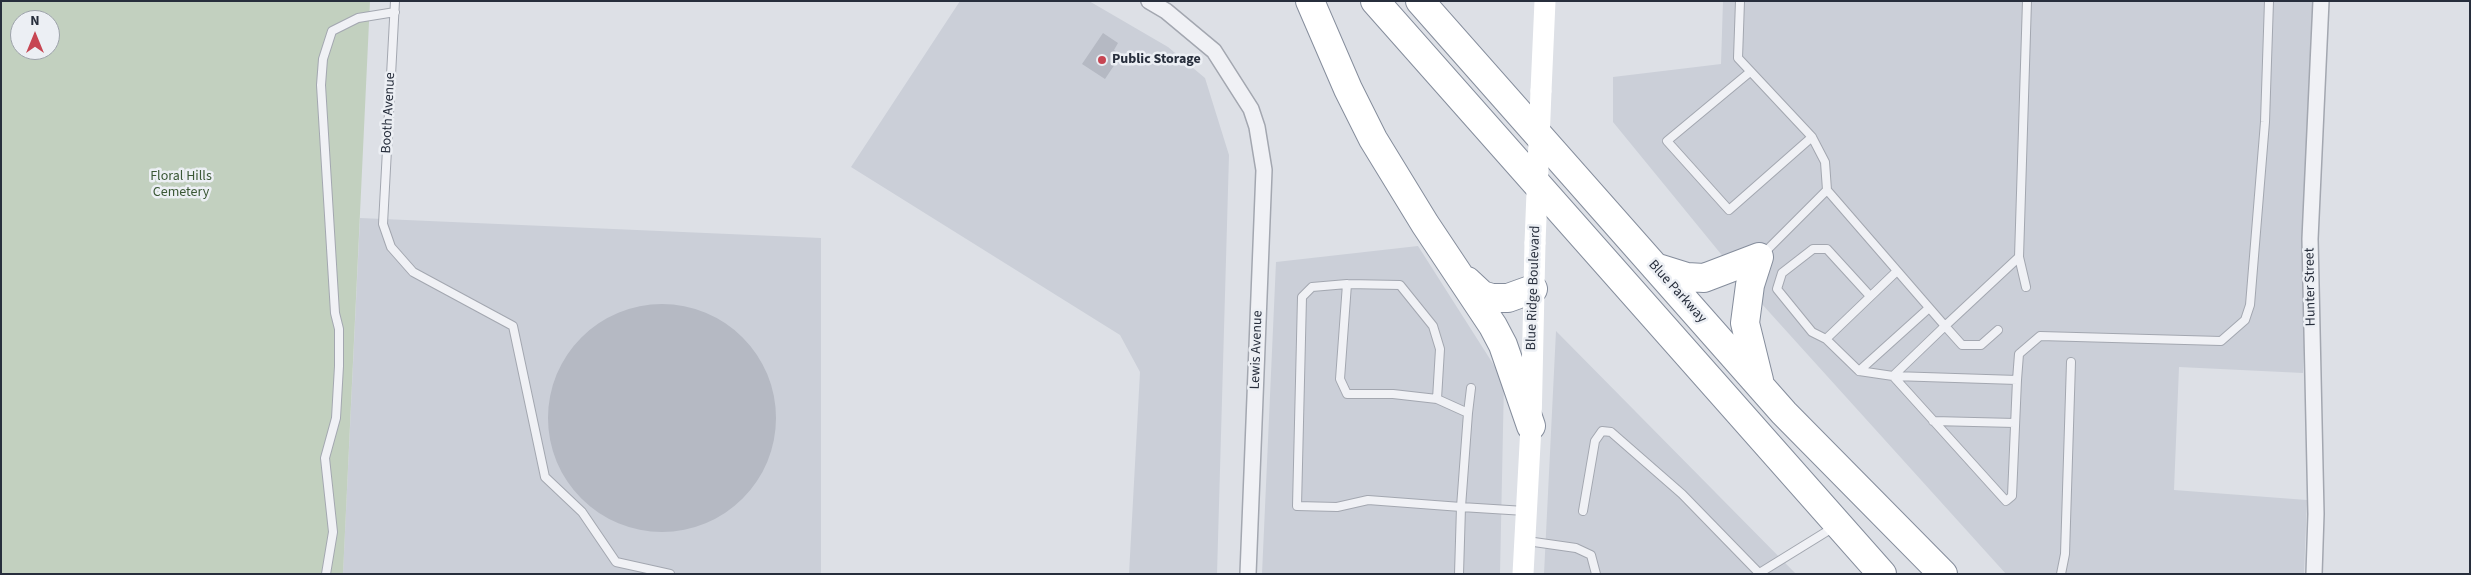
<!DOCTYPE html>
<html>
<head>
<meta charset="utf-8">
<style>
	body { margin:0 }
	#map { position:relative; width:2471px; height:575px; overflow:hidden; background:#dde0e6; font-family:"Source Sans 3",sans-serif }
	canvas { display:block }
	.frame { position:absolute; inset:0; border:2px solid #272e3c; pointer-events:none }
	.north { position:absolute; left:10px; top:10px; width:50px; height:50px; box-sizing:border-box; background:#eceff4; border:1px solid #9da2aa; border-radius:50%; rotate:0deg; font-size:14px; font-weight:700; line-height:20px; text-align:center; color:#272e3c }
	.north::after { content:''; display:block; margin:auto; width:18px; height:22px; background:#c74653; clip-path:polygon(50% 0,100% 100%,50% 72%,0 100%) }
</style>
</head>
<body>
<div id="map">
<canvas width="2471" height="575"></canvas>
<div class="frame"></div>
<div class="north">N</div>
</div>
<script>
const context = document.querySelector('canvas').getContext('2d');
context.lineJoin = 'round';
function fill(path, color) { context.fillStyle = color; context.fill(path, 'evenodd'); }
const poly = rows => new Path2D(rows.map(r => 'M' + r).join(''));
function stroke(path, color, width, dash) { context.strokeStyle = color; context.lineWidth = width; context.lineCap = dash ? 'butt' : 'round'; context.setLineDash(dash || []); context.stroke(path); }
function write(font, color, halo, rows, align = 'center') {
  context.font = font + ' "Source Sans 3",sans-serif'; context.lineWidth = 5; context.setLineDash([]); context.textBaseline = 'middle'; context.strokeStyle = halo; context.fillStyle = color; for (const [text, x, y, turn = 0] of rows) {
    context.save(); context.translate(x, y); context.rotate((+turn || 0) * Math.PI / 180); context.textAlign = isNaN(turn) ? turn : align; if (halo) context.strokeText(text, 0, 0); context.fillText(text, 0, 0); context.restore();
  }
}
fill(poly([
	[960,1,1089,1,1168,47,1205,78,1229,155,1217,574,1129,574,1140,372,1120,335,851,167],
	[1723,1,2317,1,2303,373,2179,367,2174,490,2307,500,2304,574,2006,574,1761,303,1613,122,1613,77,1721,64],
	[360,218,821,238,821,574,343,574],
	[1418,246,1504,381,1500,574,1262,574,1276,262],
	[1556,331,1796,574,1544,574]
]), '#cbcfd8');
fill(poly([
	[1,1,370,1,343,574,1,574],
	[20,20,50,20,50,50,20,50]
]), '#c2d0bf');
fill(poly([
	[1103,33,1118,43,1114,50,1121,55,1105,79,1082,64],
	'548 418a114 114 0 1 1 228 0a114 114 0 1 1-228 0Z'
]), '#b5b9c3');
const lane = poly([
	[395,1,383,224,391,247,413,272,513,326,545,477,582,512,616,562,670,574],
	[1740,1,1738,58,1812,137,1825,162,1827,190],
	[1750,72,1667,141,1729,210,1812,137],
	[1763,254,1827,190,1945,326,1893,376,1859,371,1826,339,1897,271],
	[2019,257,2026,287],
	[1347,284,1340,379,1347,394,1393,394,1437,399],
	[1998,330,1981,345,1962,345,1945,326,2019,257,2027,1],
	[1826,339,1812,332,1777,289,1782,273,1813,249,1827,249,1870,296],
	[1859,371,1929,308],
	[1893,376,2017,380,2019,354,2040,336,2221,341,2245,320,2250,305,2265,122,2269,1],
	[1893,376,2006,501,2012,496,2017,380],
	[1468,413,1471,388],
	[1933,421,2015,423],
	[1583,511,1595,441,1602,431,1611,432,1682,494,1758,572],
	[1527,541,1576,548,1591,555,1596,574],
	[326,574,333,532,325,458,336,418,339,366,339,329,335,313,321,85,323,59,332,31,358,18,395,12],
	[1459,574,1461,507,1368,500,1337,507,1297,506,1302,297,1312,287,1347,284,1400,285,1433,326,1440,349,1437,399,1468,413,1461,507,1525,511],
	[1758,574,1834,527],
	[2061,574,2065,554,2071,362]
]);
const street = poly([
	[1149,1,1166,11,1214,51,1251,109,1257,127,1264,170,1248,574],
	[2314,574,2316,514,2310,239,2321,1]
]);
const highway = poly([
	[1310,1,1348,89,1373,139,1425,224,1493,326,1503,345,1531,426],
	[1375,1,1882,574],
	[1420,1,1784,413,1943,574],
	[1655,267,1687,277,1704,278,1759,257,1750,285,1745,323,1759,380],
	[1467,281,1482,295,1492,298,1508,298,1533,289]
]);
stroke(lane, '#a3a7b0', 10);
stroke(street, '#a3a7b0', 18);
stroke(highway, '#858d9c', 30);
stroke(lane, '#f0f1f5', 8);
stroke(street, '#f0f1f5', 15);
stroke(poly([
	[1541,91,1545,1],
	[1523,574,1531,426,1535,243]
]), '#fff', 21);
stroke(highway, '#fff', 28);
stroke(poly([
	[1535,243,1541,91]
]), '#fff', 21);
for (const [x, y, r, color] of [
	[1102,60,5,"#c74653"]
]) { const dot = new Path2D(); dot.arc(x, y, r, 0, 2 * Math.PI); context.fillStyle = color; context.fill(dot); stroke(dot, '#eceff4', 2); }
write('bold 14px', '#272e3c', '#eceff4', [
	["Public Storage",1112,60]
], 'left');
write('14px', '#272e3c', '#eceff4', [
	["Booth Avenue",389,113,-87],
	["Hunter Street",2311,287,-91],
	["Blue Ridge Boulevard",1534,288,-88],
	["Blue Parkway",1677,292,48],
	["Lewis Avenue",1257,350,-88]
]);
write('14px', '#3a5735', '#eceff4', [
	["Floral Hills",181,177],
	["Cemetery",181,193]
]);
</script>
</body>
</html>
